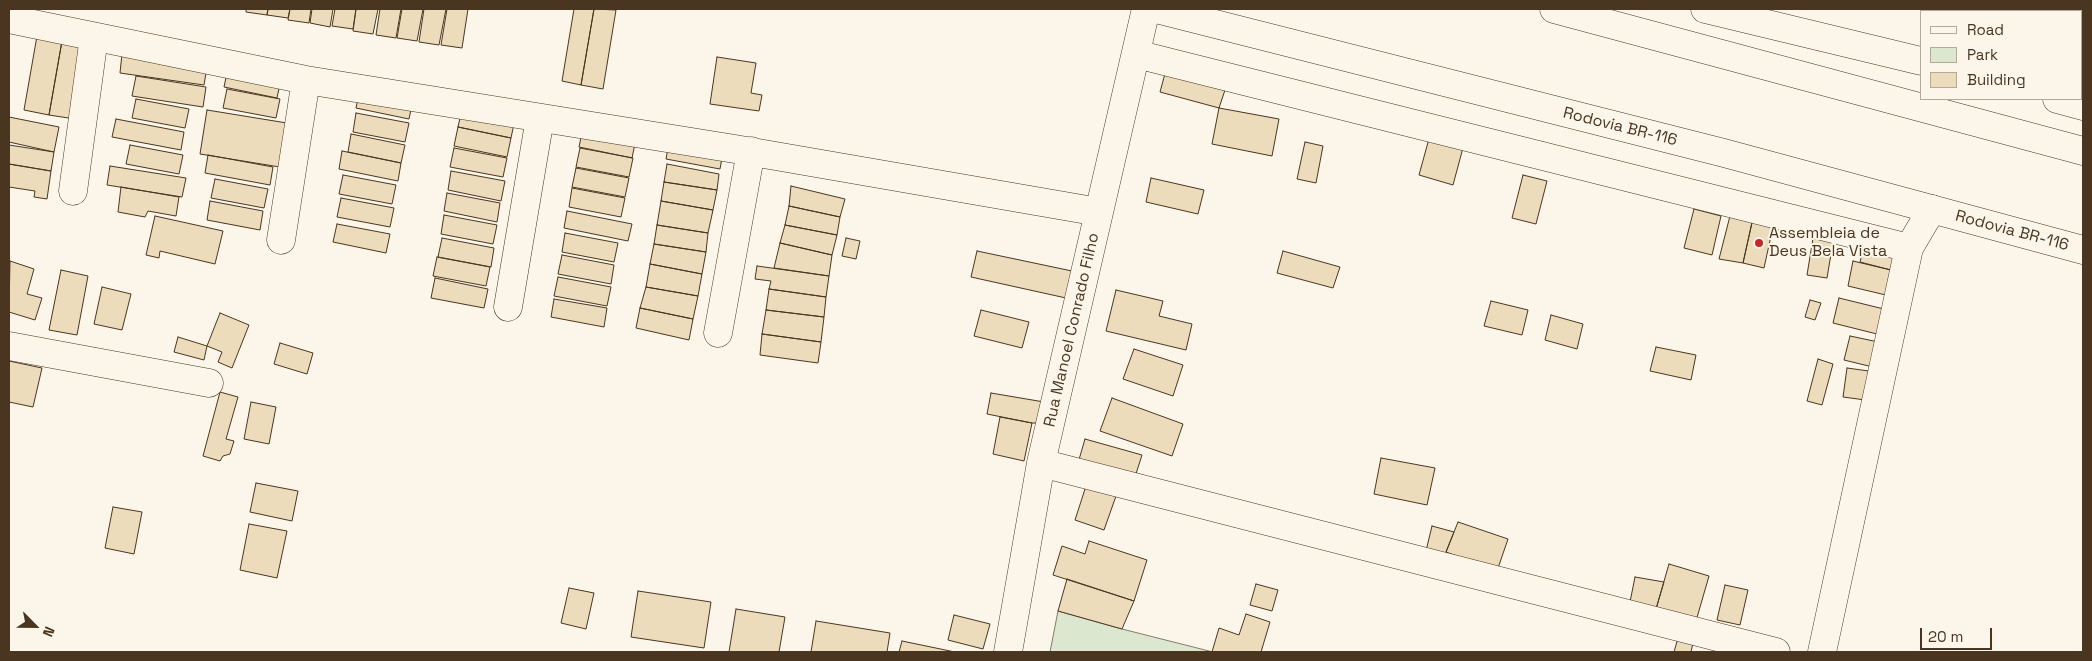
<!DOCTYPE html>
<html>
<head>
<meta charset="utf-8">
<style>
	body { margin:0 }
	#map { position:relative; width:2092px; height:661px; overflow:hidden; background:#fbf6e9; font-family:"Space Grotesk",sans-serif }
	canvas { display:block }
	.frame { position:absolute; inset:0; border:10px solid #4a3520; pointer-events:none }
	.legend { position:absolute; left:1920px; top:10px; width:162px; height:90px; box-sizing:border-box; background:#fbf6e9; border:1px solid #b4a999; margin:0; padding:6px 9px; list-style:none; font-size:15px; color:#4a3520 }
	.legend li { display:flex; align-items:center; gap:10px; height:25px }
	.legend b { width:25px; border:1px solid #b4a999 }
	.north { position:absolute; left:10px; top:601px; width:50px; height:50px; -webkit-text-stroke:4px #fbf6e9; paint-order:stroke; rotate:113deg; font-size:14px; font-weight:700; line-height:20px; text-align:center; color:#4a3520 }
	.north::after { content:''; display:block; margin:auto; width:18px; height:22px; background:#4a3520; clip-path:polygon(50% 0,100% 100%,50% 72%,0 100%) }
	.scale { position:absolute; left:1920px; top:628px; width:72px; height:22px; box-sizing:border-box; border:2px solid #4a3520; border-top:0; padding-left:6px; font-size:15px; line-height:18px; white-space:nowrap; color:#4a3520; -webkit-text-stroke:4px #fbf6e9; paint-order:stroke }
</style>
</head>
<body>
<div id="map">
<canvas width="2092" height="661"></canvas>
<div class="frame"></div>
<ul class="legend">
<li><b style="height:6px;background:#fbf6e9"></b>Road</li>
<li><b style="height:14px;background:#dce7d0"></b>Park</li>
<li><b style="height:14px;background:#ecdcbc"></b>Building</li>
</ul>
<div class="north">N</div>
<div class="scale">20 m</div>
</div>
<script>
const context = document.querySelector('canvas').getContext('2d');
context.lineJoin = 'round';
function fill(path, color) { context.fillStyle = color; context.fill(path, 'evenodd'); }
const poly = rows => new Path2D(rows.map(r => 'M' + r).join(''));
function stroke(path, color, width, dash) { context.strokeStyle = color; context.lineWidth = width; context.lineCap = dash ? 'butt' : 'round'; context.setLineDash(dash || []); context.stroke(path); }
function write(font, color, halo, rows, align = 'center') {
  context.font = font + ' "Space Grotesk",sans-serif'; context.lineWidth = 4; context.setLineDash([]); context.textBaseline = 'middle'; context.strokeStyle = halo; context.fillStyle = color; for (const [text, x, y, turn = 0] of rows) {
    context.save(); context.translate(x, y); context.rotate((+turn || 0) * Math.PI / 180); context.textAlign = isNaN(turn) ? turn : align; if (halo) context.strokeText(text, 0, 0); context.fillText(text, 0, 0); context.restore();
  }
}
const green = poly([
	[1058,611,1122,629,1213,652,1050,652,1058,611]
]);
fill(green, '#dce7d0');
stroke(green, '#887966', 1);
const building = poly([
	[246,9,268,9,267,15,246,12,246,9],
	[268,9,290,9,288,18,267,15,268,9],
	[290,9,311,9,309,23,288,20,290,9],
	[312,9,333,9,330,27,310,23,312,9],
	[335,9,356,9,353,29,332,26,335,9],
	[356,9,378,9,373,34,353,31,356,9],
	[380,9,401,9,396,38,376,35,380,9],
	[402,9,423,9,417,41,397,38,402,9],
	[424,9,446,9,439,45,419,42,424,9],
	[447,9,468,9,462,48,441,45,447,9],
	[574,9,594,9,581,85,562,81,574,9],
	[594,9,616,10,603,89,581,85,594,9],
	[37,36,62,41,49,115,24,110,37,36],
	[62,41,89,45,75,119,49,115,62,41],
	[122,54,207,67,204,85,120,73,122,54],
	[717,57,756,63,751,93,762,95,759,111,710,104,717,57],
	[228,68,281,79,277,98,224,87,228,68],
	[1166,70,1226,87,1219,108,1160,92,1166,70],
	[136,76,206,87,203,107,132,96,136,76],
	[227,89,280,99,276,118,223,108,227,89],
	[360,89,413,100,409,119,356,108,360,89],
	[136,99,189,109,185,128,132,118,136,99],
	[1219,108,1279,119,1272,156,1212,144,1219,108],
	[462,109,515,119,511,138,458,127,462,109],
	[207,110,293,124,286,168,200,154,207,110],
	[356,113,409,123,405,142,353,132,356,113],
	[9,117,59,127,54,152,9,142,9,117],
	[116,119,184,132,181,150,112,137,116,119],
	[458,127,511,138,507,157,454,146,458,127],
	[583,128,636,139,632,158,579,147,583,128],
	[351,134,405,145,401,163,348,152,351,134],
	[1430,135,1464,144,1453,185,1419,175,1430,135],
	[1305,142,1323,146,1316,183,1297,179,1305,142],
	[669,143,723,152,720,169,666,159,669,143],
	[9,145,54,152,51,171,9,164,9,145],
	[130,145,183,155,179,174,126,164,130,145],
	[454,148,507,158,503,177,450,167,454,148],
	[580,148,633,158,629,177,576,167,580,148],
	[342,151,401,163,398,181,339,169,342,151],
	[208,155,273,167,270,185,205,173,208,155],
	[9,164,51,171,47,199,34,197,35,191,9,187,9,164],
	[667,164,719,174,717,190,664,182,667,164],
	[110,166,186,178,182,197,107,185,110,166],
	[576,168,629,178,625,197,572,187,576,168],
	[451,171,505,181,501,201,448,190,451,171],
	[343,175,396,185,392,204,339,194,343,175],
	[1523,175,1547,181,1536,224,1512,218,1523,175],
	[1151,178,1204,190,1198,214,1146,202,1151,178],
	[215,179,268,189,264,208,211,198,215,179],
	[664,182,717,190,713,210,661,201,664,182],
	[791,186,845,199,840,217,789,206,791,186],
	[121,187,179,197,176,216,148,211,145,217,118,212,121,187],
	[572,188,625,198,621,217,569,207,572,188],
	[447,193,500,203,497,222,444,211,447,193],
	[341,198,394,208,390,227,337,217,341,198],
	[210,201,263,211,260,230,207,220,210,201],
	[661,201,713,210,708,233,657,225,661,201],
	[789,206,840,217,837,235,785,225,789,206],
	[1694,209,1721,216,1712,255,1684,248,1694,209],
	[567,211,632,224,628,241,564,228,567,211],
	[1731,212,1753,218,1743,263,1719,259,1731,212],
	[444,215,497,225,493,244,441,234,444,215],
	[155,216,223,231,215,264,160,251,159,258,146,255,155,216],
	[1753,218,1774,222,1764,268,1743,263,1753,218],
	[337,224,390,234,386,253,333,242,337,224],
	[657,225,708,233,706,252,654,244,657,225],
	[785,225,837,235,832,255,780,243,785,225],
	[1814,232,1834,236,1827,278,1807,275,1814,232],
	[565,233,618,243,614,262,562,252,565,233],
	[442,238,494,248,491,267,438,257,442,238],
	[846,238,860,241,856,259,842,256,846,238],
	[780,243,832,255,829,276,774,268,780,243],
	[654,244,706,252,702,274,650,264,654,244],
	[1864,246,1900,254,1895,271,1860,262,1864,246],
	[977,251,1072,271,1066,298,971,277,977,251],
	[1283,251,1340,267,1333,288,1277,273,1283,251],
	[562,255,614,265,611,284,558,274,562,255],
	[437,257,490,267,486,286,433,276,437,257],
	[10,261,34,269,27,294,42,298,35,320,9,312,10,261],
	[1853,261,1895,271,1890,296,1848,286,1853,261],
	[650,264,702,274,698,296,646,287,650,264],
	[757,266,829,276,826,297,769,289,771,281,755,279,757,266],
	[61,270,88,276,77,335,49,330,61,270],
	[558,277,611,287,607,306,554,296,558,277],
	[435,278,488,289,484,308,431,298,435,278],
	[102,287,131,294,122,330,94,324,102,287],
	[646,287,698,296,693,319,640,308,646,287],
	[769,289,826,297,824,317,766,310,769,289],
	[1116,290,1163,301,1159,316,1192,324,1186,350,1106,331,1116,290],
	[1839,298,1888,310,1881,335,1833,323,1839,298],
	[554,299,607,308,604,327,551,317,554,299],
	[1810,300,1821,303,1815,320,1805,317,1810,300],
	[1491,301,1528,310,1522,335,1484,326,1491,301],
	[640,308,693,319,689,340,636,328,640,308],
	[766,310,824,317,821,342,762,334,766,310],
	[981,310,1029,322,1022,348,974,336,981,310],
	[220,313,249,325,232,368,218,362,222,352,207,346,220,313],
	[1551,315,1583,324,1577,349,1545,340,1551,315],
	[762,334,821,342,818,363,760,355,762,334],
	[1850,336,1883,343,1877,368,1844,360,1850,336],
	[178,337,207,346,204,360,174,352,178,337],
	[280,343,313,353,307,374,274,364,280,343],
	[1656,347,1696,355,1691,380,1650,371,1656,347],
	[1134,349,1183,365,1173,396,1123,379,1134,349],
	[1818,359,1833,364,1822,405,1807,401,1818,359],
	[9,361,42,368,33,407,9,402,9,361],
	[1847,368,1876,372,1873,401,1843,397,1847,368],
	[220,392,238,397,226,439,234,441,230,454,223,456,220,461,203,456,220,392],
	[991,393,1050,403,1042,423,1032,423,987,414,991,393],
	[1112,398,1183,424,1172,456,1100,431,1112,398],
	[251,402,276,407,269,444,244,439,251,402],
	[1000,417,1032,423,1024,461,993,454,1000,417],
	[1085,439,1142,455,1134,480,1078,463,1085,439],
	[1381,458,1435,468,1427,505,1374,494,1381,458],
	[256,483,298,491,292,521,250,512,256,483],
	[1086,486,1116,496,1104,530,1075,520,1086,486],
	[113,507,142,512,134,554,105,548,113,507],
	[1458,522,1508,539,1497,571,1446,552,1458,522],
	[249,524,287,531,277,578,240,570,249,524],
	[1432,526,1454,532,1446,552,1447,560,1425,555,1432,526],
	[1089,541,1147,560,1134,601,1053,575,1062,546,1085,554,1089,541],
	[1669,564,1709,576,1696,621,1656,609,1669,564],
	[1635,577,1664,582,1656,609,1630,602,1635,577],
	[1067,579,1134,601,1122,629,1058,611,1067,579],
	[1256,584,1278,590,1272,611,1250,605,1256,584],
	[1725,585,1748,590,1740,625,1717,620,1725,585],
	[569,588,594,593,586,629,561,623,569,588],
	[638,591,711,602,704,648,631,637,638,591],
	[736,609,785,617,779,652,729,652,736,609],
	[1246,614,1270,622,1261,652,1212,652,1219,628,1239,635,1246,614],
	[954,615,990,624,983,649,948,640,954,615],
	[816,621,890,633,887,652,811,652,816,621],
	[1678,638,1693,643,1691,652,1674,652,1678,638],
	[902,641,955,652,899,652,902,641]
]);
fill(building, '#ecdcbc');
stroke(building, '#4a3520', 1);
const minor = poly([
	[1946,9,1956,11],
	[9,19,306,80,735,149,1099,212],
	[1136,54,1909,248],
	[73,191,94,37],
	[281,240,306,80],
	[508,307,540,118],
	[718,333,751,151],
	[9,346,209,383],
	[1041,463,1776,652],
	[1008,652,1041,463,1146,9],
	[1822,652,1909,248,1932,209]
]);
const highway = poly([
	[1156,9,1724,153,2083,250],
	[1554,9,2083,151],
	[1705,9,1921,61],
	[2057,99,2083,106]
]);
stroke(minor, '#4a3520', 29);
stroke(highway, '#4a3520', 29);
stroke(minor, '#fbf6e9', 28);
stroke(highway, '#fbf6e9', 28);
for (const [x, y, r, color] of [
	[1759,243,5,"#c62828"]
]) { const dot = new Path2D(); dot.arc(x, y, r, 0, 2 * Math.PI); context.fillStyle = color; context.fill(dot); stroke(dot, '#fbf6e9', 2); }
write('16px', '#4a3520', '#fbf6e9', [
	["Rodovia BR-116",1620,127,14],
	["Rodovia BR-116",2012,231,15],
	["Rua Manoel Conrado Filho",1072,330,-77]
]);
write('16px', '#4a3520', '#fbf6e9', [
	["Assembleia de",1769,234],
	["Deus Bela Vista",1769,252]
], 'left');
</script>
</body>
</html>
